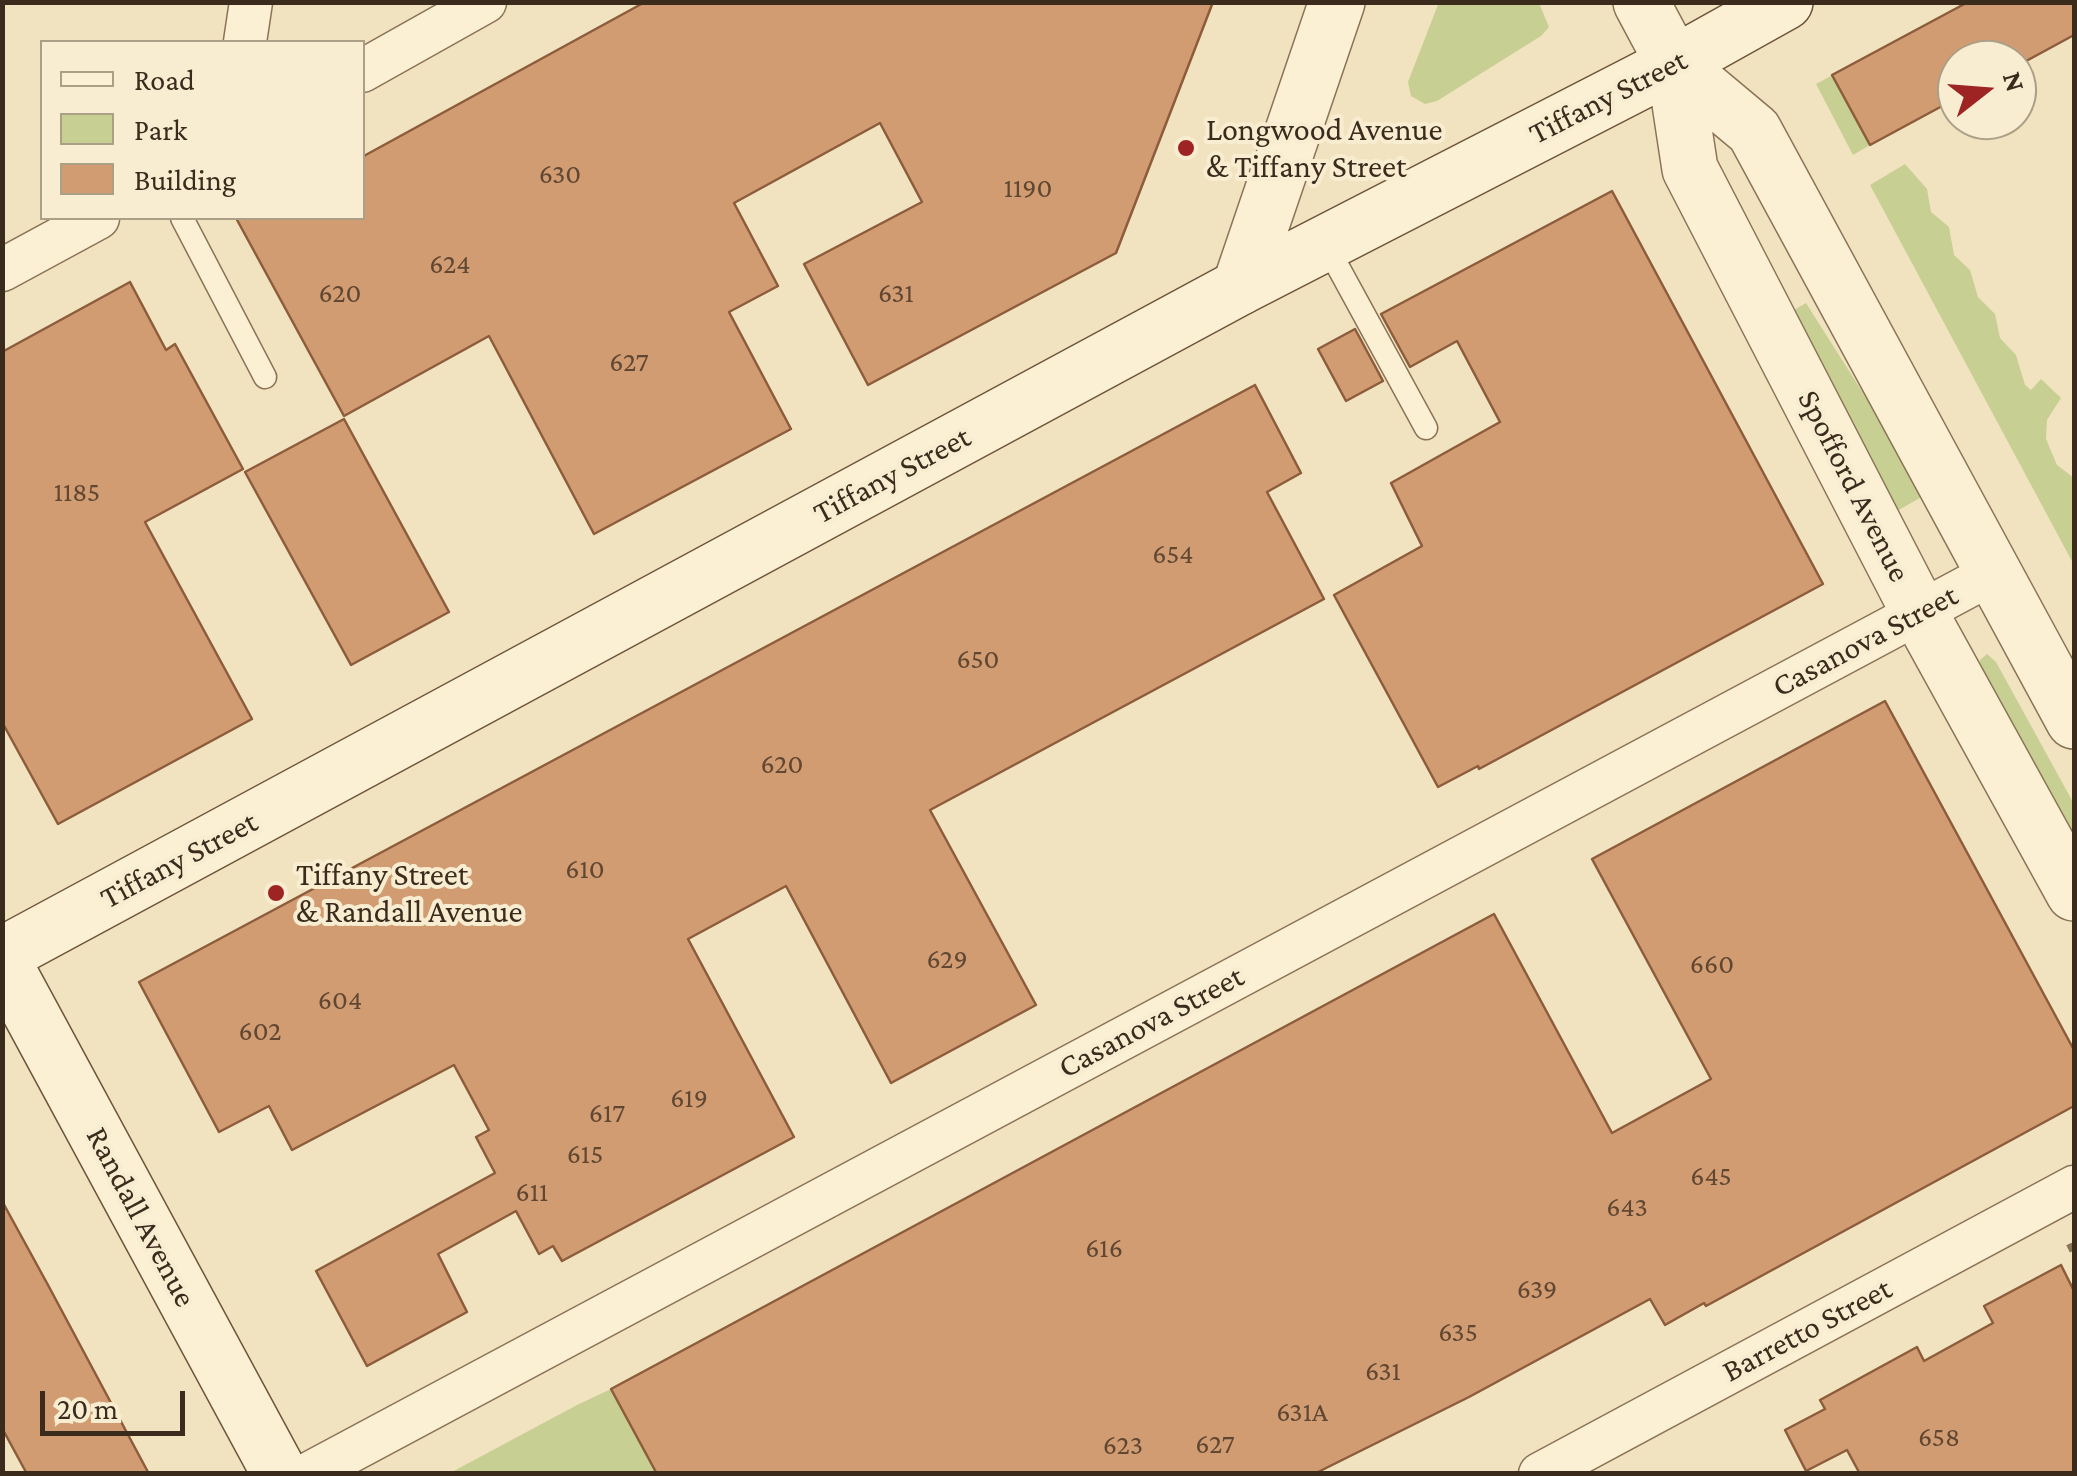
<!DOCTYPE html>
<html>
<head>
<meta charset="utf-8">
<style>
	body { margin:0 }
	#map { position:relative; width:2077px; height:1476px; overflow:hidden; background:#f1e3c0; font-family:"Crimson Pro",serif }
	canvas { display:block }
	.frame { position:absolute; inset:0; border:5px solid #3a2b1c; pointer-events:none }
	.legend { position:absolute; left:40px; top:40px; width:325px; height:180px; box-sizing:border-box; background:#f8edd0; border:2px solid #ac9f88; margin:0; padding:12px 18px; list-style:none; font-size:30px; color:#3a2b1c }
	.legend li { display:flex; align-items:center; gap:20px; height:50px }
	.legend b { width:50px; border:2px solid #ac9f88 }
	.north { position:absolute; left:1937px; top:40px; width:100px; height:100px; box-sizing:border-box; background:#f8edd0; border:2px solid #ac9f88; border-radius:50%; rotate:73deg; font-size:28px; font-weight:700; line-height:40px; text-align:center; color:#3a2b1c }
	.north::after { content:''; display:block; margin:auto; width:35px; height:45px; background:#9e2423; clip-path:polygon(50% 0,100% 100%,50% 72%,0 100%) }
	.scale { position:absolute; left:40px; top:1391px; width:145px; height:45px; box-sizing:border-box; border:5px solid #3a2b1c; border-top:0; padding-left:12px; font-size:30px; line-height:35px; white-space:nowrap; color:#3a2b1c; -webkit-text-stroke:8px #f8edd0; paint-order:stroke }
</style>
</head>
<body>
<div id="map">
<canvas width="2077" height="1476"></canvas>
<div class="frame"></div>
<ul class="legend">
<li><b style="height:12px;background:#fbf0d4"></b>Road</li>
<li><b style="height:28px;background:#c7cf93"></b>Park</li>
<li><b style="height:28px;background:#d29c73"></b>Building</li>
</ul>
<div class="north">N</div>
<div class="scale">20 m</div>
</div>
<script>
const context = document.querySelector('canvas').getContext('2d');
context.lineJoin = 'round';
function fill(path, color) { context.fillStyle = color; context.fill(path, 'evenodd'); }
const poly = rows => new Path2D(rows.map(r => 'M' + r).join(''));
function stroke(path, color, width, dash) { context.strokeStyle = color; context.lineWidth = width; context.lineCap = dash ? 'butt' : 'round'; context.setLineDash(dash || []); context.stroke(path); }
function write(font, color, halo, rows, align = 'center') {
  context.font = font + ' "Crimson Pro",serif'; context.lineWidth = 8; context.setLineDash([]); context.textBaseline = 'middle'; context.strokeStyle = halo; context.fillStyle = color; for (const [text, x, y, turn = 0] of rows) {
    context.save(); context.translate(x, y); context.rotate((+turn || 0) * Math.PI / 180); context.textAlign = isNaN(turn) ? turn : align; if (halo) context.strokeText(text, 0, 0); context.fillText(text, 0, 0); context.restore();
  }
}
fill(poly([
	[1439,2,1539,3,1549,27,1541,36,1437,101,1425,104,1411,96,1408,82],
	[1833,75,1870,145,1853,155,1816,84],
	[1905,164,1927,189,1931,212,1949,227,1954,255,1970,270,1978,297,1995,314,2000,338,2016,355,2025,385,2031,390,2041,379,2061,398,2047,420,2046,439,2057,465,2074,478,2074,565,1870,185],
	[1806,303,1927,494,1897,511,1794,310],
	[1987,654,1996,662,2074,804,2074,840,1981,669,1980,660],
	[611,1389,657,1473,450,1473,577,1405]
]), '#c7cf93');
const building = poly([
	[645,2,1213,2,1116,253,868,385,804,264,922,202,880,123,734,203,778,286,729,312,791,429,594,534,489,336,344,416,236,218,362,218,362,157,645,2],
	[1968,2,2074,2,2074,35,2017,66,2017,60,1957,60,1957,98,1870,145,1832,75,1968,2],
	[1612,191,1823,584,1479,769,1478,766,1438,787,1334,595,1422,546,1391,483,1500,422,1457,341,1410,367,1381,314,1612,191],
	[130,282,166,350,175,344,243,469,145,522,252,719,58,824,2,722,2,352,130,282],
	[1355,329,1383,381,1346,401,1318,349,1355,329],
	[1255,385,1301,473,1267,492,1324,599,930,810,1036,1005,891,1083,786,886,688,939,794,1137,562,1261,553,1246,539,1254,516,1211,438,1254,467,1312,367,1366,316,1271,495,1173,476,1137,489,1130,454,1065,292,1150,269,1106,219,1132,139,982,1255,385],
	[344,419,449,612,351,665,245,472,344,419],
	[1885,701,2074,1050,2074,1106,1706,1306,1704,1303,1665,1325,1650,1299,1469,1397,1314,1474,657,1474,611,1389,1494,914,1612,1133,1711,1079,1592,859,1885,701],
	[2,1201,48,1285,149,1474,27,1474,2,1428,2,1201],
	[2061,1265,2074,1291,2074,1474,1860,1474,1847,1450,1806,1471,1785,1430,1825,1409,1820,1400,1917,1347,1924,1361,1993,1323,1984,1306,2061,1265]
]);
fill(building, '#d29c73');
stroke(building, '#8c5c3b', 2.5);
const service = poly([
	[182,218,265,377],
	[1325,243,1426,428]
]);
const minor = poly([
	[245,42,251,2],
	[362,71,485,2],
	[2,270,98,218],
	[308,1474,1995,572],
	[1540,1474,2074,1187]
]);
const tertiary = poly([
	[1641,2,1674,64,1690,169,1919,612,2074,893],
	[1674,64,1754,131,2074,721],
	[1240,287,1337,2]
]);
const secondary = poly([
	[2,955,1240,287,1674,64,1785,2],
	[2,960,280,1474]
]);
stroke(service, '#8b7357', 25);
stroke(minor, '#8b7357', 45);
stroke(tertiary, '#8b7357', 58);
stroke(secondary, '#6d543a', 58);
stroke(poly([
	[2069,1244,2074,1254]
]), '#8b7357', 6, [8, 5]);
stroke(service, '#fbf0d4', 22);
stroke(minor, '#fbf0d4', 42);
stroke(tertiary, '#fbf0d4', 55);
stroke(secondary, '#fbf0d4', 55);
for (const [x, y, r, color] of [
	[1186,148,10,"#9e2423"],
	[276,893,10,"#9e2423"]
]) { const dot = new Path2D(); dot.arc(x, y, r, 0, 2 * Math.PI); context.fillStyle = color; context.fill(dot); stroke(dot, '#f8edd0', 4); }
write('28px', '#604732', null, [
	["630",560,174],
	["1190",1028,188],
	["624",450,264],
	["620",340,293],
	["631",896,293],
	["627",629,362],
	["1185",77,492],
	["654",1173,554],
	["650",978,659],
	["620",782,764],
	["610",585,869],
	["629",947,959],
	["660",1712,964],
	["604",340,1000],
	["602",260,1031],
	["619",689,1098],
	["617",607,1113],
	["615",585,1154],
	["645",1711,1176],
	["611",532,1192],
	["643",1627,1207],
	["616",1104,1248],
	["639",1537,1289],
	["635",1458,1332],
	["631",1383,1371],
	["631A",1302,1412],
	["658",1939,1437],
	["627",1215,1444],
	["623",1123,1445]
]);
write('32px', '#3a2b1c', '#f8edd0', [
	["Tiffany Street",1608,97,-27],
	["Tiffany Street",892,475,-28],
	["Spofford Avenue",1854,486,63],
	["Casanova Street",1865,641,-28],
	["Tiffany Street",179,860,-28],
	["Casanova Street",1151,1022,-28],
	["Randall Avenue",141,1217,62],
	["Barretto Street",1807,1330,-28]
]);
write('32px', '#3a2b1c', '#f8edd0', [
	["Longwood Avenue",1206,130],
	["& Tiffany Street",1206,167],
	["Tiffany Street",296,875],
	["& Randall Avenue",296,912]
], 'left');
</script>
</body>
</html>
